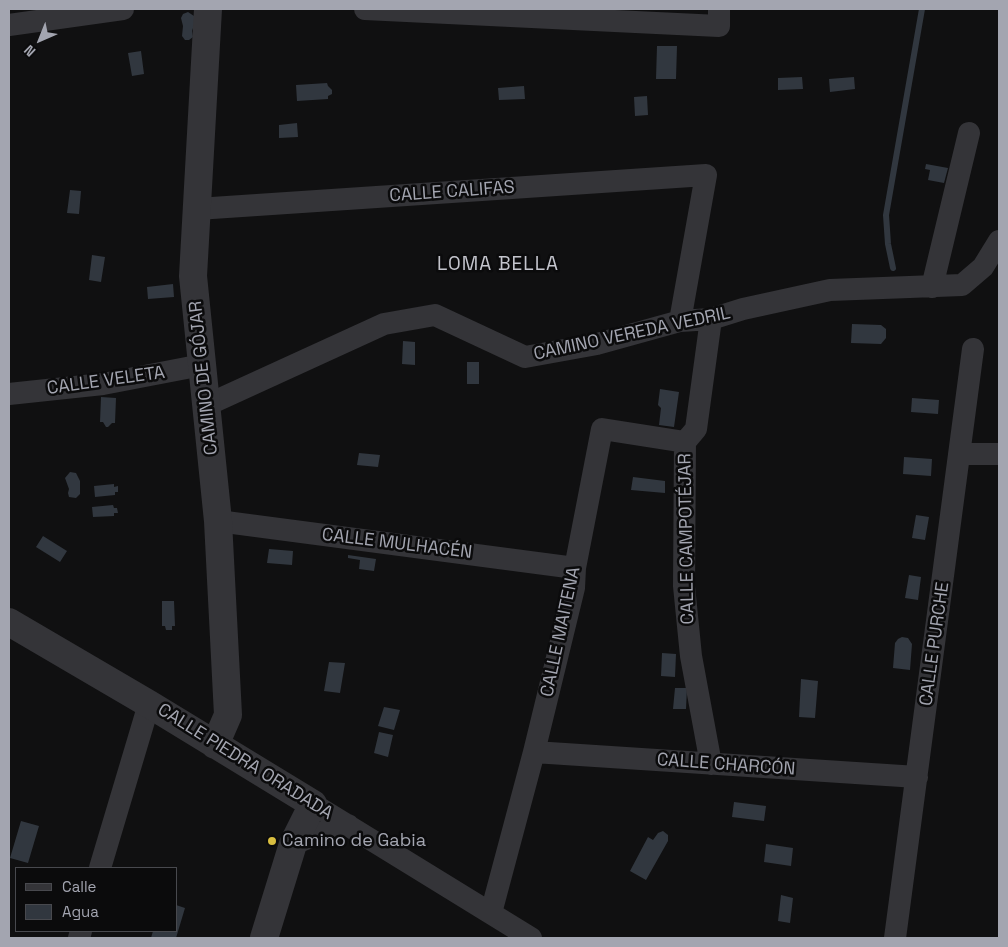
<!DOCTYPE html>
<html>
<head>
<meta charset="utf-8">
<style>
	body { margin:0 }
	#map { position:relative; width:1008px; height:947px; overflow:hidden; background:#101011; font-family:"Space Grotesk",sans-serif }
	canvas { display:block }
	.frame { position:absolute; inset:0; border:10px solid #a3a5b0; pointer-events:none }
	.legend { position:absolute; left:15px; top:867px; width:162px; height:65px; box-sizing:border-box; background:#0b0b0c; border:1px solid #48494e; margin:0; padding:6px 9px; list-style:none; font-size:15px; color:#a3a5b0 }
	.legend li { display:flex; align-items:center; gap:10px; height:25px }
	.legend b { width:25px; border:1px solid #48494e }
	.north { position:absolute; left:15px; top:15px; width:50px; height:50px; -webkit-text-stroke:4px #0b0b0c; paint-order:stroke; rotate:224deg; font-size:14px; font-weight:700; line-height:20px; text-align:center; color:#a3a5b0 }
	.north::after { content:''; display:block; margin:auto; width:18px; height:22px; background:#a3a5b0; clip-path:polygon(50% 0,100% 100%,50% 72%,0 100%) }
</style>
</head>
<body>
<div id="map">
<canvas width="1008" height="947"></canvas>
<div class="frame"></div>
<ul class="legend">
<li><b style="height:6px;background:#343438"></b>Calle</li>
<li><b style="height:14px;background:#31373f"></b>Agua</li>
</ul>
<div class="north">N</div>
</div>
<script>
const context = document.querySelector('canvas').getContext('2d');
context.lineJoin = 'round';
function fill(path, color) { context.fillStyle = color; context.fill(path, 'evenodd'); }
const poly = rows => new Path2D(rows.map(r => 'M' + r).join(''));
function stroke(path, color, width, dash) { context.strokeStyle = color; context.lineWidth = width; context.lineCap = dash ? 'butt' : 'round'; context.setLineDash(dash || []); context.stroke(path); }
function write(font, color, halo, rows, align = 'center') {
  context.font = font + ' "Space Grotesk",sans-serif'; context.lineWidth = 5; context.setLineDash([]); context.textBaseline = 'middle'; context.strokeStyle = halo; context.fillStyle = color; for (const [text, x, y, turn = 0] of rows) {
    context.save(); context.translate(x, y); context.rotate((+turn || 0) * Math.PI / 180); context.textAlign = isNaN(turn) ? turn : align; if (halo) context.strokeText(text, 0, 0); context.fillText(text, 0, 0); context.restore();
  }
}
fill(poly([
	[188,12,194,16,195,22,192,31,193,37,189,40,185,40,182,36,183,26,181,18,183,14],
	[657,46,677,46,676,79,656,79],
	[141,51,144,74,132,76,128,53],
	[802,77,803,89,778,90,778,78],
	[854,77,855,89,830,92,829,79],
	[327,83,328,86,332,90,332,94,328,96,328,99,297,101,296,85],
	[524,86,525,99,499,100,498,88],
	[647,96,648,115,635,116,634,97],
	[297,123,298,137,279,138,279,125],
	[926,164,948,168,944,183,928,180,930,170,925,169],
	[70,190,81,191,79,214,67,213],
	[92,255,105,257,101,282,89,280],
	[173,284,174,297,148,299,147,287],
	[852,324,881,325,886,329,886,338,881,344,851,343],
	[403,341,415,342,415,365,402,364],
	[467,362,479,362,479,384,467,384],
	[660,389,679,392,674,427,659,425,661,408,658,405],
	[101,397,116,398,115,423,112,423,108,427,106,427,103,422,100,422],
	[912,398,939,400,938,414,911,412],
	[359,453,380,455,378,467,357,465],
	[904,457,932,459,931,476,903,474],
	[70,472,76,473,80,481,80,494,76,498,69,497,68,493,69,489,65,478],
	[633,477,665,481,665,493,631,490],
	[114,484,114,487,118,486,118,492,115,492,115,495,95,497,94,486],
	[113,505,114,508,117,508,118,513,114,513,114,516,93,517,92,507],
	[916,515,929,517,925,540,912,538],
	[43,536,67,551,60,562,36,547],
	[269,549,293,551,292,565,267,563],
	[348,555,376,559,374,571,359,569,360,560,348,558],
	[909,575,921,577,918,600,905,598],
	[162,601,174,601,175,626,172,626,172,630,166,630,165,626,162,626],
	[902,637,908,638,912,644,910,670,893,668,895,643,898,639],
	[662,653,676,654,675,677,661,676],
	[329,662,345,663,340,693,324,691],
	[801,679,818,681,815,718,799,717],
	[675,688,687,688,686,709,673,709],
	[384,707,400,710,394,730,378,726],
	[379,732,393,735,388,757,374,753],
	[734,802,766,806,764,821,732,817],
	[21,821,39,826,28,863,10,858],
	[663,831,668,835,668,841,646,880,630,871,648,837,653,840,658,833],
	[766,844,793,848,791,866,764,862],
	[781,895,793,898,790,923,778,921],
	[176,905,185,908,176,938,151,938,153,931,176,931]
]), '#31373f');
stroke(poly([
	[893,268,888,244,886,215,922,9]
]), '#31373f', 6);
stroke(poly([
	[365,9,719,26,719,9],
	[9,25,123,9],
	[197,209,706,175,680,321],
	[932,287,969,133],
	[711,319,696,429,685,442,684,586,691,656,711,764],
	[9,394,103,384,202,365],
	[207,405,384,324,435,315,525,357,597,344,680,321,711,319,743,309,830,290,962,285,983,267,999,241],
	[960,454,999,454],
	[218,521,575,568],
	[534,752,917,777],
	[313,804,531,938],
	[293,844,334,828,348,825],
	[100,868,149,704],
	[491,913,534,752,574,588,575,568,602,429,685,442],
	[79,938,81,931],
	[895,938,973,349]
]), '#343438', 22);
stroke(poly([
	[208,9,193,276,218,521,228,715,215,745],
	[9,622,149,704,313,804,293,844,264,938]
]), '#343438', 28);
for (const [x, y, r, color] of [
	[272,841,5,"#d9be40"]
]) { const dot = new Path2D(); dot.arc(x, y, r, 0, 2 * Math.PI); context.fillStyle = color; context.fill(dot); stroke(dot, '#0b0b0c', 2); }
write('18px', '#a3a5b0', '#0b0b0c', [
	["CALLE CALIFAS",452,192,-4],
	["CAMINO VEREDA VEDRIL",632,334,-12],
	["CAMINO DE GÓJAR",204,378,-96],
	["CALLE VELETA",106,381,-8],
	["CALLE CAMPOTÉJAR",687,539,-91],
	["CALLE MULHACÉN",397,544,7],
	["CALLE MAITENA",561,632,-78],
	["CALLE PURCHE",935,644,-82],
	["CALLE PIEDRA ORADADA",245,762,32],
	["CALLE CHARCÓN",726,765,4]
]);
write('18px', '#a3a5b0', '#0b0b0c', [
	["Camino de Gabia",282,841]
], 'left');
context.letterSpacing = '1px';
write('19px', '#c4c5cd', '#0b0b0c', [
	["LOMA BELLA",498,265]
]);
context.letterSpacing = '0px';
</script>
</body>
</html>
